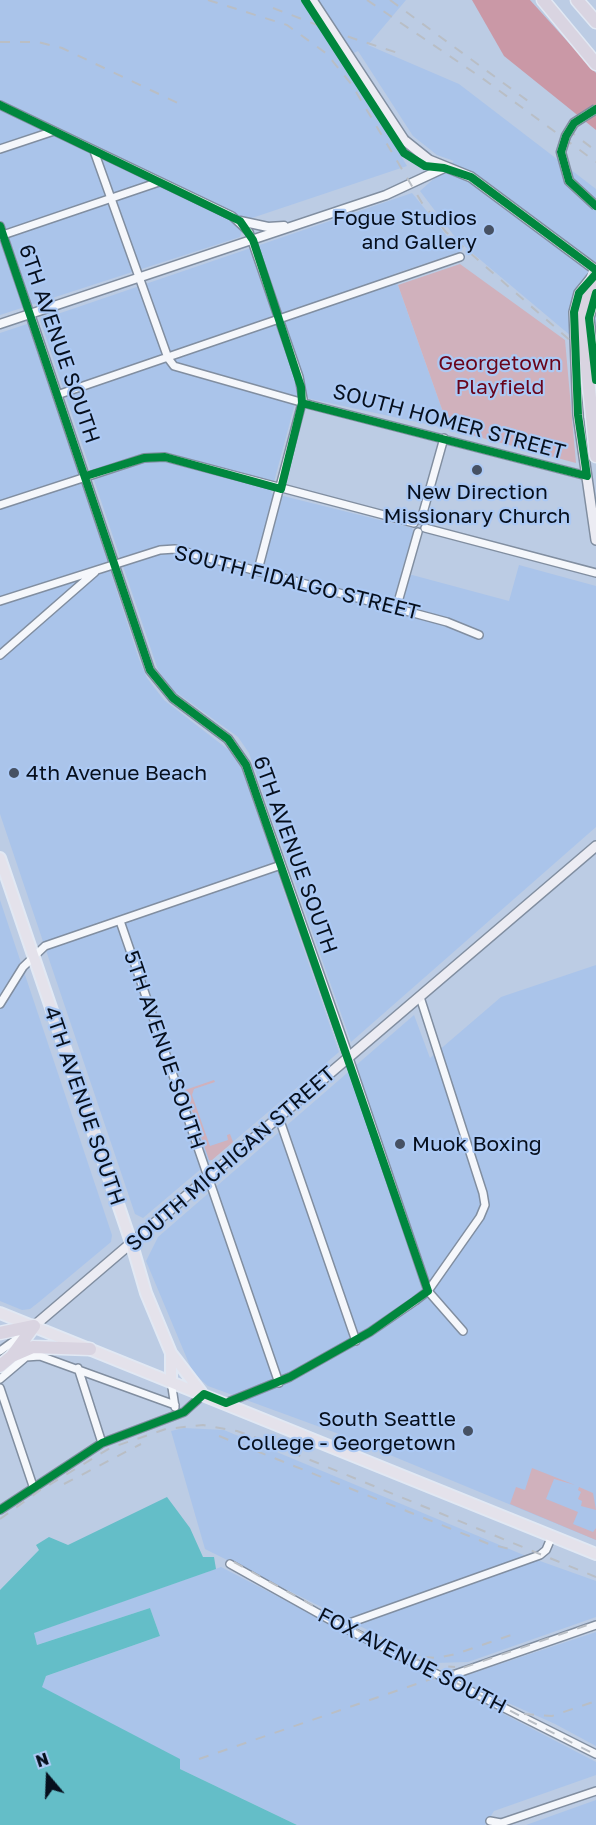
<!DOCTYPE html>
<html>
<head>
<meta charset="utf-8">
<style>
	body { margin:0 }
	#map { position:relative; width:596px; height:1825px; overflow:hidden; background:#bccce4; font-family:"Golos Text",sans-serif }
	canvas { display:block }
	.north { position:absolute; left:18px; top:1747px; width:60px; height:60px; -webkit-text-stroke:4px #acc9f4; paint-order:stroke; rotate:341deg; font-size:16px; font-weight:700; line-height:24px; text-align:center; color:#060f1d }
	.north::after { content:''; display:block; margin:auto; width:21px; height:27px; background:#060f1d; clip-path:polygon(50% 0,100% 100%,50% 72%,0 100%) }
</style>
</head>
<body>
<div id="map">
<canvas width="596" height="1825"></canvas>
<div class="north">N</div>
</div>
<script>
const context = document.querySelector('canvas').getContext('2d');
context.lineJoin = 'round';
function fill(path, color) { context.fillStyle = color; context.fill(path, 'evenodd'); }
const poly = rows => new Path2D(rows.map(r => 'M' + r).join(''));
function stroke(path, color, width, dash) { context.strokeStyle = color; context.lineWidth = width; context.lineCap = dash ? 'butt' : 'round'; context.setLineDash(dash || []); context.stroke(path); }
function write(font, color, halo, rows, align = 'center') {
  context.font = font + ' "Golos Text",sans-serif'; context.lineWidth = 4.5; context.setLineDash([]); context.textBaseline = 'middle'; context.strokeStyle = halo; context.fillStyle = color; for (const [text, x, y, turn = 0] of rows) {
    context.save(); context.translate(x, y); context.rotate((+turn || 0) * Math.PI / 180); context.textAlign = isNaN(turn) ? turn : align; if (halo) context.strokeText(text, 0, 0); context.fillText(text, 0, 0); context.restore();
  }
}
fill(poly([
	[0,0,406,0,368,45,459,84,596,189,596,357,458,241,420,191,454,161,437,155,413,136,358,51,343,58,407,166,237,223,242,231,240,237,0,315],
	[412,193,460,252,394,274,449,429,297,396,271,493,412,528,414,534,401,572,509,601,519,565,596,586,596,827,351,1042,249,753,238,737,170,688,158,670,40,320],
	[30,323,139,659,147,678,164,700,230,751,242,769,339,1052,143,1218,135,1214,0,814,0,333],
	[0,900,112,1235,111,1242,39,1302,30,1309,22,1310,0,1301],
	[596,965,596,1540,339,1434,208,1386,193,1373,146,1261,158,1237,414,1015,430,1058,501,997],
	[184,1428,224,1430,526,1556,596,1581,596,1617,468,1662,434,1663,205,1549,171,1431],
	[221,1567,596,1762,596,1775,494,1811,485,1825,297,1825,180,1769,179,1759,41,1687,46,1676,160,1636,150,1608,37,1645,33,1633],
	[596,1632,596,1746,555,1724,455,1679],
	[596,1800,596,1825,526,1825]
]), '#aac4ea');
fill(poly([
	[460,264,565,340,576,463,449,429,398,285],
	[214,1080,215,1082,194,1089,192,1095,210,1146,228,1140,227,1135,230,1134,233,1142,212,1160,209,1160,185,1090],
	[532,1468,575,1485,554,1479,546,1499,578,1512,573,1524,593,1532,596,1528,596,1540,510,1504,516,1487,525,1490],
	[579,1487,593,1493,596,1510,581,1506,582,1501,578,1499,581,1492,578,1490]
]), '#d0b1bc');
fill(poly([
	[472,0,530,0,596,73,596,130,504,56]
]), '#ca98a6');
fill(poly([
	[167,1497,190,1528,203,1557,214,1557,216,1569,34,1633,37,1645,150,1608,160,1636,46,1676,42,1687,180,1759,180,1769,297,1825,0,1825,0,1590,39,1550,36,1545,49,1537,68,1545]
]), '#64bec8');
const minor = poly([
	[0,105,232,216,249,232,299,377,303,399,258,570],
	[0,149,54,131],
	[94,151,168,358,174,366,311,405,587,476],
	[0,226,30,314],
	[0,236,159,182],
	[57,395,460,257],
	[0,505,144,458,165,457,414,523],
	[421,520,444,438],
	[425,528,596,573],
	[0,601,160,550,175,549,447,622,479,635],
	[396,609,418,532],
	[0,655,95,572],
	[120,921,279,1383],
	[0,1004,23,967,45,946,281,865],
	[349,1058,428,1291,463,1331],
	[279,1118,356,1341],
	[0,1351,25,1333],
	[78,1368,102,1443],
	[0,1379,26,1357,40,1356,175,1405],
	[171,1381,175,1407],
	[0,1388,33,1486],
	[226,1403,290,1377,370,1332,415,1301,428,1291,480,1217,485,1205,483,1193,420,997],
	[0,1510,102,1443,184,1412,204,1394],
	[230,1564,341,1626,596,1754],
	[341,1626,540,1555,546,1550,552,1536],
	[444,1678,596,1625],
	[490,1821,501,1823,596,1791]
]);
const tertiary = poly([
	[240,221,268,227,284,226],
	[30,314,150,670,173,698,228,739,246,765,349,1058],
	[0,324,386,195,444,168]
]);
const secondary = poly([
	[404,140,429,160,471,177,596,270],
	[592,277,579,293,574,312,578,415,596,540],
	[596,293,589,318,596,380],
	[34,1326,596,846]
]);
const primary = poly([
	[0,858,132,1245,146,1293,171,1353,201,1392],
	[0,1313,596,1554],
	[171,1381,171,1353]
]);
const motorway = poly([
	[543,0,596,64],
	[577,0,596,22],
	[592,417,596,456],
	[0,1333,34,1326],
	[12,1356,33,1347,90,1349],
	[0,1366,12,1356,34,1326]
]);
stroke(minor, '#818ea0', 10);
stroke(tertiary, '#818ea0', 11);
stroke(secondary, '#818ea0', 12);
stroke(primary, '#e1e8f3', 14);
stroke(motorway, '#e1e8f3', 15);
stroke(minor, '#f5f7fb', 7);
stroke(tertiary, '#f5f7fb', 8);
stroke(secondary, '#ececf3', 9);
stroke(primary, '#e4e2eb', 10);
stroke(motorway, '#d9d4e1', 12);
stroke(poly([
	[208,0,287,25,327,54,352,85,422,203,446,232,596,363],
	[367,0,482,78,596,162],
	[390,0,528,101],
	[273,8,346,36,404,55],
	[0,42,38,42,62,48,182,105],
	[567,129,596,151],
	[219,1436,489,1544,514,1550],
	[64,1484,141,1444],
	[0,1519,39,1491,110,1448,166,1429,203,1425,237,1431,254,1437,596,1577],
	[234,1562,404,1656,433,1665,455,1667],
	[424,1657,437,1658,456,1654,514,1634],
	[439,1674,596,1755],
	[524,1714,552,1716,596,1701],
	[199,1759,596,1622]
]), '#b9bec5', 2, [10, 10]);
const tertiaryBridge = poly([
	[596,109,574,123,566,136,561,152,569,181,596,206]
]);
const secondaryBridge = poly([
	[312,0,404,140]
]);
const motorwayBridge = poly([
	[592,417,582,321,586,300,596,273]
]);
stroke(tertiaryBridge, '#818ea0', 11, []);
stroke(secondaryBridge, '#818ea0', 12, []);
stroke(motorwayBridge, '#e1e8f3', 15, []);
stroke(tertiaryBridge, '#f5f7fb', 8);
stroke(secondaryBridge, '#ececf3', 9);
stroke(motorwayBridge, '#d9d4e1', 12);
stroke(poly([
	[305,0,404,153,425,166,444,168,471,177,596,270],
	[0,105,240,221,253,240,301,387,302,403,281,489,165,457,144,458,86,476],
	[596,109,574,123,566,136,561,152,569,181,596,206],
	[0,226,150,670,173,698,228,739,246,765,428,1291,370,1332,290,1377,226,1403,204,1394,184,1412,102,1443,0,1510],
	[596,293,589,318,596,380],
	[302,403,587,476,578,415,574,312,579,293,596,274]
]), '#00873e', 8);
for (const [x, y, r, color] of [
	[489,230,6,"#465163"],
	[477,470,6,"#465163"],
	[14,773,6,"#465163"],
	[400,1144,6,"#465163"],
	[468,1431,6,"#465163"]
]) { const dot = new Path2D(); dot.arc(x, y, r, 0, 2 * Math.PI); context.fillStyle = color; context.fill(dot); stroke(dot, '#acc9f4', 2); }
write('21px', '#060f1d', '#acc9f4', [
	["Fogue Studios",477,218],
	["and Gallery",477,242],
	["New Direction",477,492,"center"],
	["Missionary Church",477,516,"center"],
	["4th Avenue Beach",26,773,"left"],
	["Muok Boxing",412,1144,"left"],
	["South Seattle",456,1419],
	["College - Georgetown",456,1443]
], 'right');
write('21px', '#060f1d', '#acc9f4', [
	["6TH AVENUE SOUTH",59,344,71],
	["SOUTH HOMER STREET",449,422,15],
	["SOUTH FIDALGO STREET",297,583,14],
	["6TH AVENUE SOUTH",295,855,70],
	["5TH AVENUE SOUTH",164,1050,71],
	["4TH AVENUE SOUTH",84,1106,71],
	["SOUTH MICHIGAN STREET",231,1159,-41],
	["FOX AVENUE SOUTH",412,1661,27]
]);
write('21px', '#69041b', '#acc9f4', [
	["Georgetown",500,363],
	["Playfield",500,387]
]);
</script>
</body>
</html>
